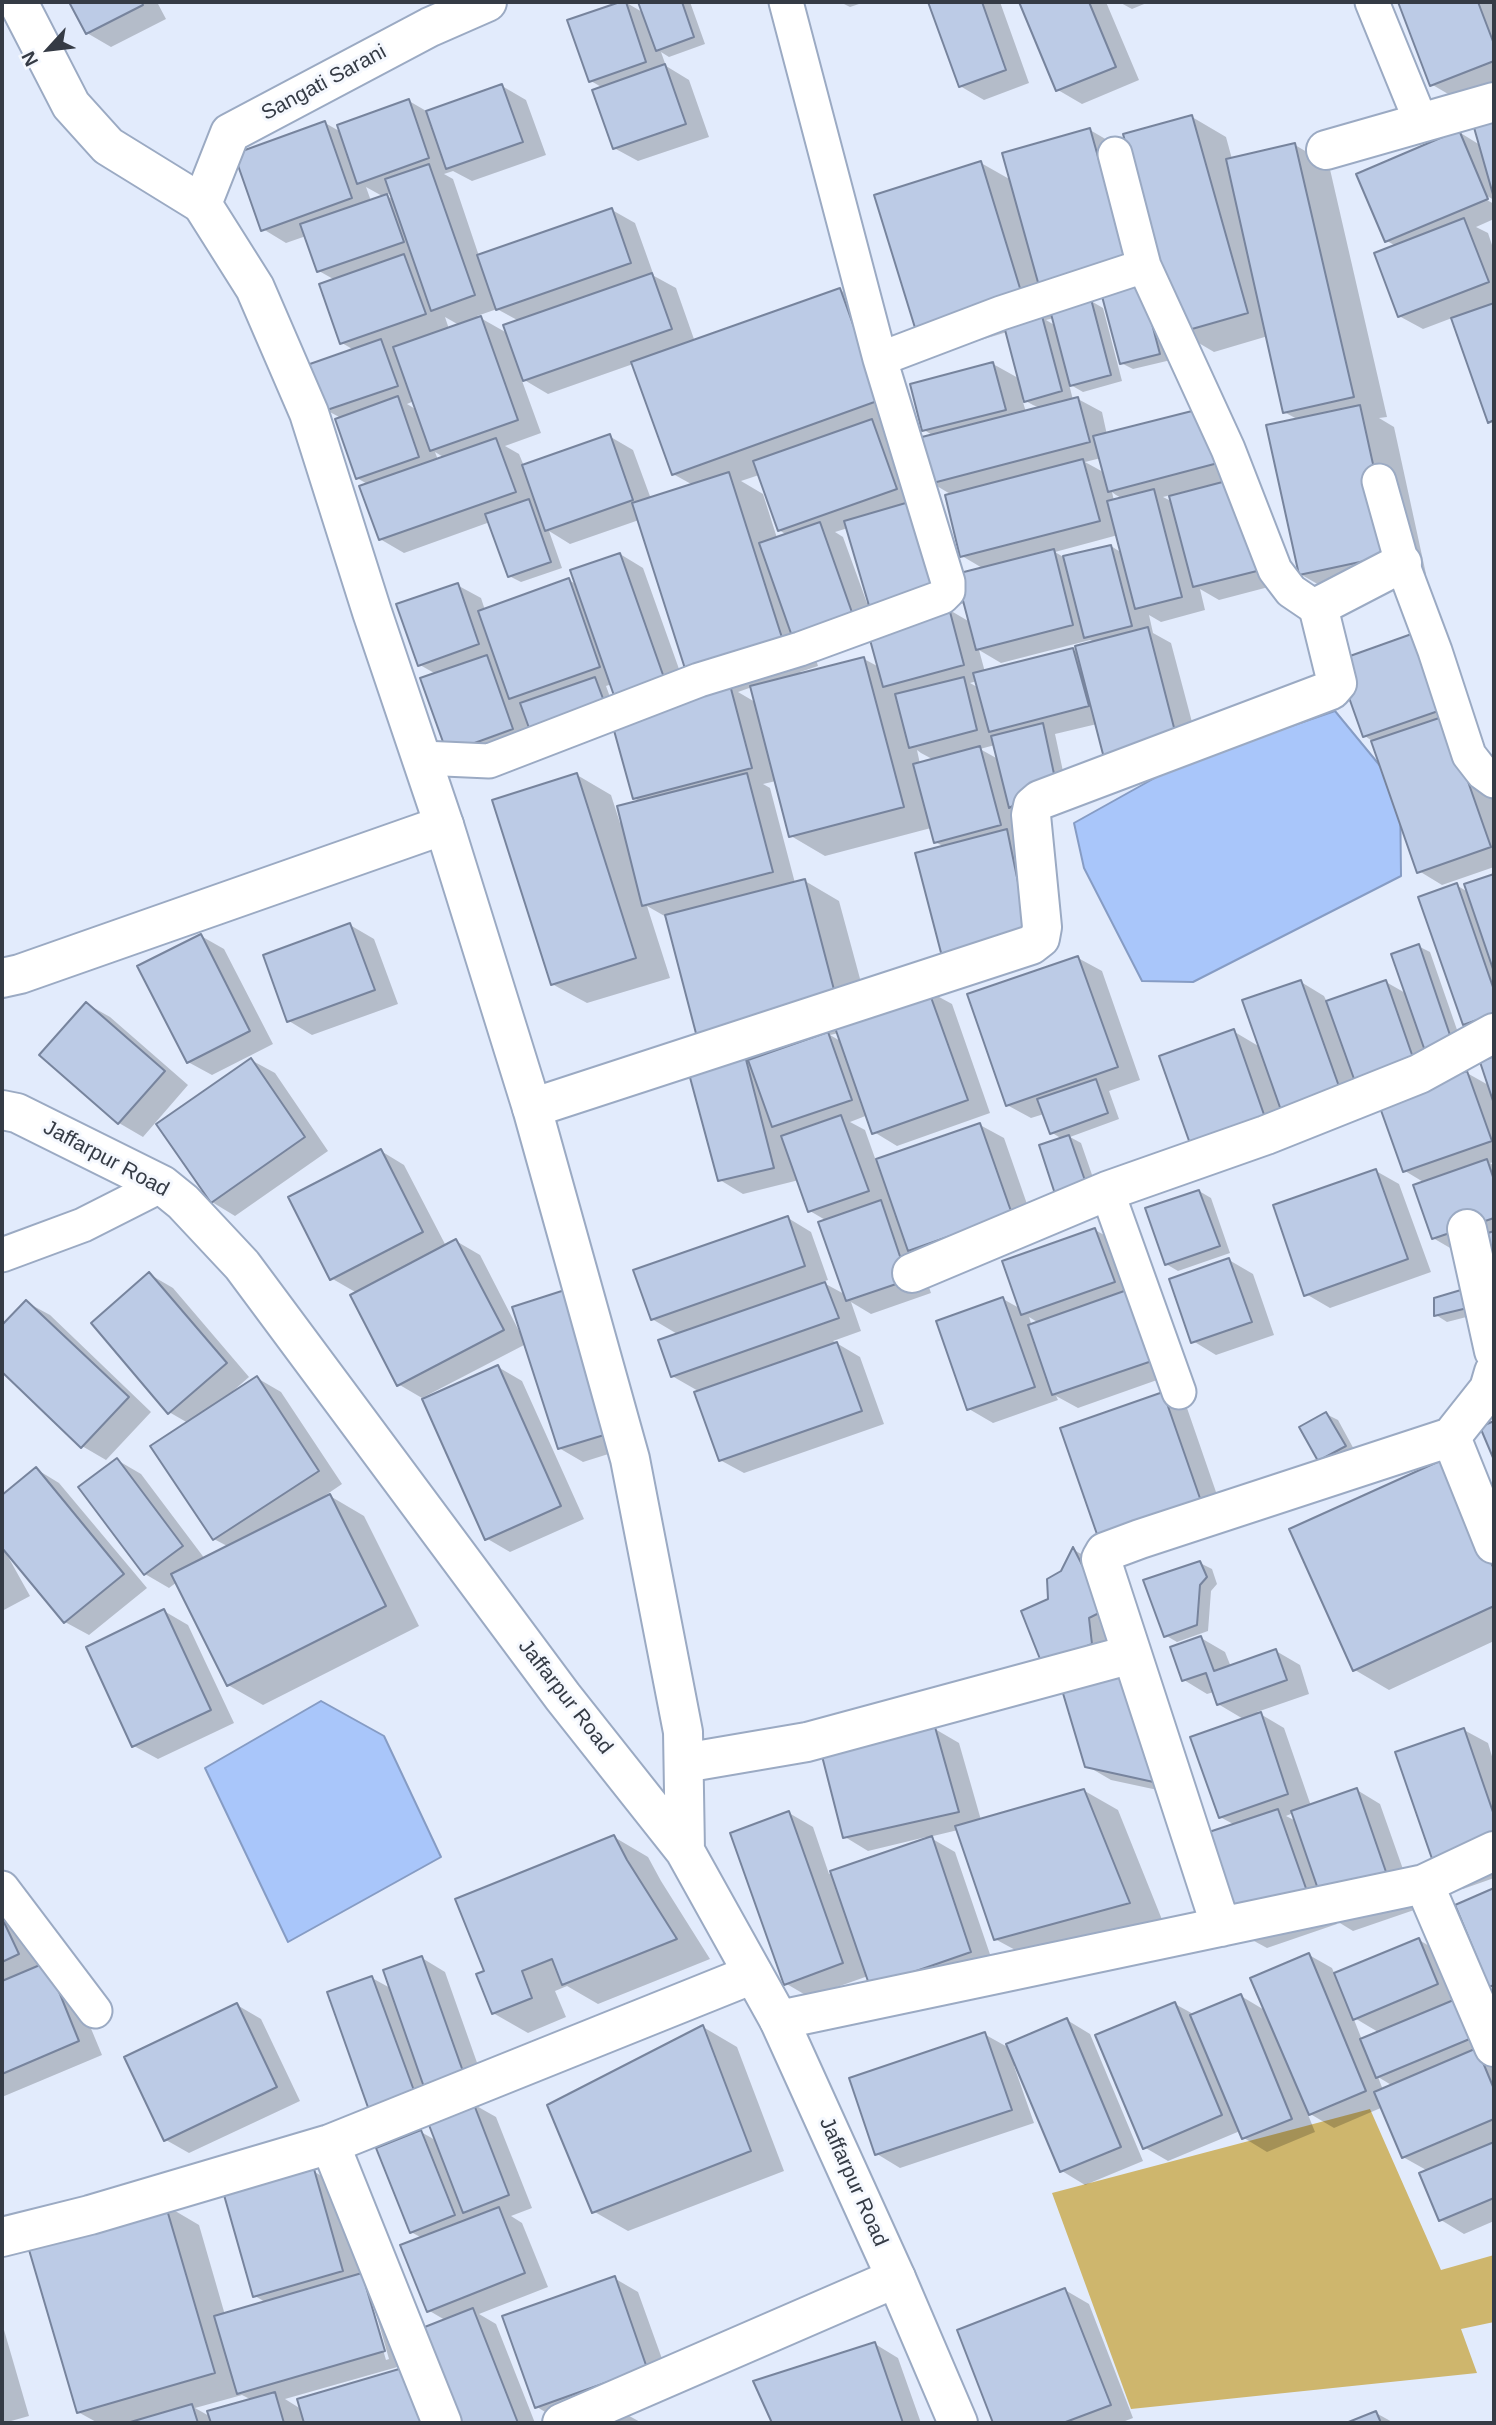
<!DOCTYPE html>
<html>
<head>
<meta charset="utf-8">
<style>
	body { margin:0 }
	#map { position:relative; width:1496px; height:2425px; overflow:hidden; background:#e2ebfc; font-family:Helvetica,sans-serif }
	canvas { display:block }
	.frame { position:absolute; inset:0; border:4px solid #353b45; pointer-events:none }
	.north { position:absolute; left:14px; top:14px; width:70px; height:70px; -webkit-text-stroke:5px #f5f8fe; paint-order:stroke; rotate:243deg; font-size:19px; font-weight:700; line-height:28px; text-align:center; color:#353b45 }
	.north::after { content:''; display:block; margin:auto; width:24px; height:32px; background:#353b45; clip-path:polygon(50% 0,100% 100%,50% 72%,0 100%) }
</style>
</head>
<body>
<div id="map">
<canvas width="1496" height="2425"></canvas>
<div class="frame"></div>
<div class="north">N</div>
</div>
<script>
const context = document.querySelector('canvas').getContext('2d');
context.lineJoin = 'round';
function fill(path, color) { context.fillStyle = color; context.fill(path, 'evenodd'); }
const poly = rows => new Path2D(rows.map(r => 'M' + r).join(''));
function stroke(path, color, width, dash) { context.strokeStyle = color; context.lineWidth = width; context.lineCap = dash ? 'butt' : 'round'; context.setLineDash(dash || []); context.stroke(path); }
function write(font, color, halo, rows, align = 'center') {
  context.font = font + ' Helvetica,sans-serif'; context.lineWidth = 6; context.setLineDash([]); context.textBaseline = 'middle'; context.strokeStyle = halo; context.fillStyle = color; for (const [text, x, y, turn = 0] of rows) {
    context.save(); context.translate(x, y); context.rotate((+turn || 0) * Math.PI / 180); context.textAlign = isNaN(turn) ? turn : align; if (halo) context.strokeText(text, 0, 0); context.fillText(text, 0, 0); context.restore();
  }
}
fill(poly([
	[1370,2109,1441,2270,1494,2255,1494,2322,1461,2329,1477,2373,1131,2409,1052,2193]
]), '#ceb66d');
const water = poly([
	[1335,711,1400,790,1401,876,1193,982,1142,981,1084,868,1074,823,1178,765,1335,711],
	[321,1701,384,1736,441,1857,288,1942,205,1768,321,1701]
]);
fill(water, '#a9c6fa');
stroke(water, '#869cc4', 2);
fill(poly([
	[71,2,157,2,166,19,111,47,87,33],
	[625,2,644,13,640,2,690,2,705,44,669,57,661,52,666,66,689,80,709,137,638,161,614,148,603,88,591,81,570,21],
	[840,2,865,2,850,7],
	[930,2,1000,2,1029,83,984,100,960,86],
	[1021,2,1106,2,1139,80,1082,104,1058,90],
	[1119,2,1149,2,1132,9],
	[1400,2,1494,2,1494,83,1455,98,1431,84],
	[502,86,526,100,546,155,472,181,453,171,444,174,453,179,479,256,612,210,635,223,654,276,676,288,695,342,840,290,874,310,957,576,984,569,962,556,952,495,930,482,934,436,924,430,993,364,1020,379,1007,332,952,349,981,163,1011,180,1090,130,1114,144,1171,360,1133,369,1121,363,1101,288,1091,301,1103,308,1122,381,1083,392,1069,384,1073,400,1078,399,1102,412,1107,435,1204,410,1280,584,1219,600,1200,589,1205,610,1161,622,1149,615,1153,633,1171,643,1201,756,1097,724,1055,734,1067,790,1031,845,1053,953,970,981,945,847,935,842,931,828,825,856,791,836,776,781,763,784,770,788,795,883,805,881,839,901,869,1012,928,991,952,1004,990,1113,897,1146,874,1132,868,1115,850,1122,865,1130,876,1161,980,1125,1004,1138,1035,1227,918,1255,931,1293,871,1314,851,1302,861,1331,833,1341,860,1357,884,1424,744,1473,720,1460,700,1392,672,1376,679,1335,652,1319,788,1218,811,1232,828,1280,822,1282,846,1295,827,1221,810,1211,799,1180,743,1194,720,1180,721,1052,668,918,647,906,670,978,587,1003,552,984,577,775,611,795,620,823,641,802,634,798,613,720,472,766,436,674,420,665,457,585,481,598,485,610,569,580,577,585,620,554,643,568,689,697,714,691,639,520,570,544,549,531,562,568,521,582,509,576,490,522,404,553,380,539,369,485,357,478,341,418,326,410,354,350,342,343,335,280,319,271,306,236,286,243,263,229,325,123,341,132,409,101,428,112],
	[366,187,384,197,371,201],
	[391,193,394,200,385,195],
	[497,309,519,321,507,333,477,316],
	[445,317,459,325,449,329],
	[1054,318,1056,326,1046,320],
	[633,364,673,474,693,485,651,499,633,450,609,436,524,466,519,454,505,446,541,433,521,378,548,394],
	[1022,399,1033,405,1040,408,1026,412],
	[414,401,417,410,407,404],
	[435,452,445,458,438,460],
	[1101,458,1105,473,1085,462],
	[759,475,779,530,787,535,777,538,763,494,741,481],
	[1112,492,1116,495,1123,499,1114,501],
	[1171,495,1173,502,1163,497],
	[848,528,869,602,867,603,843,537,835,532],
	[1118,535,1122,553,1111,546,1065,558,1055,552],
	[965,603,970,622,946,608],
	[868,606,897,623,876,629],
	[870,633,879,667,864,659,801,675,800,672,818,666,812,647],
	[1090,640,1095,642,1079,653,1073,650,985,672,979,650,1001,663],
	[977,681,979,688,970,683],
	[612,684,630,712,617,716,606,686],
	[752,687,755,702,738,692],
	[995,745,998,759,980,749],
	[917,750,921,753,934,760,920,764],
	[839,1033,842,1042,830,1035],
	[778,1048,779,1051,760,1057,755,1054],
	[1192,117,1226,137,1232,159,1295,145,1329,165,1387,417,1379,418,1394,427,1426,574,1335,594,1300,574,1299,420,1284,412,1268,336,1214,352,1180,332],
	[1494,120,1494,200,1482,193,1480,196,1494,204,1494,219,1476,227,1488,233,1494,251,1494,302,1491,303,1494,305,1494,424,1489,421,1452,318,1423,329,1399,316,1396,246,1387,241,1459,132,1480,145],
	[1419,633,1468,731,1494,804,1494,867,1442,885,1419,871,1372,741,1365,736],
	[1494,875,1494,1036,1488,1038,1465,1024,1456,885,1468,892,1466,885],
	[350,925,374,939,398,1004,312,1035,289,1021],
	[201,936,224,949,273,1044,212,1075,188,1062],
	[1418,946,1430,952,1463,1047,1440,1082,1467,1073,1490,1086,1482,1063,1494,1058,1494,1162,1490,1163,1494,1166,1494,1255,1489,1241,1457,1252,1433,1238,1425,1183,1405,1171,1380,1103,1218,1165,1233,1031,1260,1047,1301,982,1324,996,1327,1002,1386,982,1407,994],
	[1078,958,1102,971,1140,1080,1109,1091,1119,1119,1070,1137,1081,1143,1099,1195,1070,1206,1062,1139,1051,1132,1044,1114,1031,1118,1007,1105],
	[87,1004,110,1017,188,1085,143,1137,119,1123,42,1055],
	[251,1060,275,1073,328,1151,235,1216,212,1202],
	[381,1151,404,1165,446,1246,456,1241,480,1255,519,1331,521,1330,637,1445,583,1462,559,1448,526,1344,422,1398,398,1384,357,1293,331,1278],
	[1376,1171,1399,1184,1431,1272,1330,1308,1306,1294],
	[1199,1191,1211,1198,1230,1253,1178,1271,1166,1264],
	[1095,1230,1119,1243,1174,1374,1078,1408,1056,1396,1058,1400,993,1423,969,1409,1003,1299,1021,1309],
	[1029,1317,1039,1323,1032,1326],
	[1229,1260,1253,1274,1274,1335,1216,1355,1193,1341],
	[149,1274,173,1288,249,1377,233,1391,235,1393,257,1378,281,1392,342,1484,320,1499,321,1501,330,1496,364,1516,419,1626,263,1705,228,1685,177,1582,169,1588,145,1574,80,1487,117,1460,141,1474,205,1559,229,1547,214,1539,188,1423,169,1412],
	[1471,1289,1486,1312,1447,1322,1436,1315],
	[26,1302,50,1315,151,1412,106,1460,82,1446,2,1370,2,1327],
	[498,1367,522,1381,584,1519,510,1552,486,1538],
	[1163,1394,1187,1408,1225,1518,1125,1553],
	[1326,1414,1338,1420,1356,1453,1319,1460],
	[36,1469,59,1483,147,1588,89,1635,65,1622,8,1552,6,1553,30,1596,2,1611,2,1497],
	[1494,1516,1494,1641,1389,1690,1355,1670],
	[1074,1550,1097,1563,1115,1657,1068,1676,1049,1600],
	[1200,1563,1212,1569,1217,1584,1211,1591,1208,1631,1177,1642,1165,1635],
	[164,1611,188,1625,234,1723,158,1759,134,1746],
	[1201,1638,1225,1652,1231,1667,1276,1651,1300,1665,1309,1694,1257,1712,1284,1728,1311,1806,1357,1790,1380,1804,1417,1909,1353,1931,1335,1920,1337,1924,1267,1948,1243,1935,1235,1825,1220,1817,1245,1720,1218,1704,1214,1692,1207,1694,1184,1680],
	[1293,1813,1296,1821,1286,1816],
	[1064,1691,1181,1795,1111,1780,1087,1766],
	[935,1729,959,1743,981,1820,1083,1790,1118,1810,1163,1922,1030,1958,995,1939,958,1830,929,1837,955,1852,994,1966,868,1976,809,1997,785,1983,789,1813,813,1827,829,1874,927,1840,926,1837,868,1851,845,1837],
	[1464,1730,1488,1743,1494,1763,1494,1878,1463,1889,1439,1875],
	[614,1837,648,1857,661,1881,710,1959,598,2004,567,1986,555,1991,566,2017,528,2033,493,2013,486,1972],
	[1494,1890,1494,1988,1490,1986,1457,1906],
	[2,1893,70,1978,102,2055,2,2097],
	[1419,1940,1443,1954,1494,2060,1494,2221,1464,2234,1441,2220,1428,2171,1403,2157,1383,2107,1334,2128,1307,2112,1315,2132,1267,2152,1244,2138,1240,2131,1168,2161,1144,2147,1175,2004,1195,2015,1241,1996,1266,2011,1309,1955,1332,1968,1335,1975],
	[1353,2017,1368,2026,1380,2033,1362,2040],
	[1378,2077,1393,2086,1383,2090],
	[422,1958,445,1972,487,2091,395,2125,372,1978,392,1989],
	[237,2005,261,2019,300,2101,189,2153,166,2140],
	[1067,2020,1090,2034,1143,2161,1085,2185,1062,2171,1017,2065,1014,2066,1034,2123,900,2168,877,2154,984,2034,1011,2049],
	[703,2027,737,2047,784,2171,628,2231,593,2211],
	[473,2104,496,2117,532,2208,511,2216,522,2223,548,2287,479,2314,496,2324,535,2423,450,2423,445,2320,428,2310,422,2238,411,2232,421,2132,437,2141],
	[313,2171,337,2185,408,2364,285,2399,301,2409,441,2423,98,2423,78,2412,165,2205,199,2225,225,2315,267,2303,255,2296],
	[366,2292,370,2292,389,2359,386,2360],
	[242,2395,252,2400,211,2417,195,2408],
	[614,2278,638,2292,670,2381,560,2421,537,2407],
	[1065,2290,1089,2304,1133,2418,1120,2423,995,2423,959,2331],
	[2,2323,29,2416,4,2423,2,2423],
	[875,2344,898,2358,921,2423,774,2423,755,2382],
	[622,2412,642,2423,593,2423],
	[1376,2413,1394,2423,1351,2423]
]), '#0003');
const building = poly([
	[69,2,141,2,143,5,86,34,69,2],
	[620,2,626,2,646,62,589,82,567,20,620,2],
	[638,2,682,2,694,37,656,51,638,2],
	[928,2,982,2,1006,70,959,87,928,2],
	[1019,2,1089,2,1116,67,1056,91,1019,2],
	[1398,2,1478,2,1494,44,1494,61,1430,86,1398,2],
	[665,64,686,124,613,149,592,90,665,64],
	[502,84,523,142,446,169,426,111,502,84],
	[409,99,429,158,357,184,337,125,409,99],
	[1192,115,1248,313,1178,333,1123,134,1192,115],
	[1494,118,1494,198,1473,124,1494,118],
	[325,121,352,198,261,231,234,154,325,121],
	[1090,128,1127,261,1039,286,1002,153,1090,128],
	[1459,130,1488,199,1385,242,1356,174,1459,130],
	[1295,143,1354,397,1283,413,1226,159,1295,143],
	[981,161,1023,298,916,331,874,195,981,161],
	[429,164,475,295,431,311,385,179,429,164],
	[387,194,404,242,317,272,300,224,387,194],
	[612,208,631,263,496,310,477,255,612,208],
	[1464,218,1489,282,1398,317,1374,253,1464,218],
	[404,254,426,314,340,344,319,284,404,254],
	[652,273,672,329,523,381,503,325,652,273],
	[1139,275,1160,354,1120,364,1099,285,1139,275],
	[840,288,880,400,672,475,631,362,840,288],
	[1091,299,1111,375,1070,386,1050,310,1091,299],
	[1494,303,1494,420,1488,423,1451,318,1494,303],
	[481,316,518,420,430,451,393,347,481,316],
	[1042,316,1062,391,1024,402,1004,326,1042,316],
	[381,339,398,386,324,411,307,365,381,339],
	[993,362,1006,410,922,431,910,384,993,362],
	[398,396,419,457,356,479,335,419,398,396],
	[1078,397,1090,442,929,484,918,438,1078,397],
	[1360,405,1393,555,1299,575,1266,425,1360,405],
	[1204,408,1218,463,1108,492,1093,436,1204,408],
	[872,419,897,489,778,531,753,461,872,419],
	[610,434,633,500,545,531,522,465,610,434],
	[496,438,516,492,379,540,359,486,496,438],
	[1083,459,1100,521,960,557,945,495,1083,459],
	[729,472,785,647,688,678,632,503,729,472],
	[1234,479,1257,571,1193,587,1169,496,1234,479],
	[1154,489,1182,597,1135,609,1107,501,1154,489],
	[529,499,551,562,508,577,485,514,529,499],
	[916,500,941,590,870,609,844,521,916,500],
	[820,522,854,618,793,639,759,543,820,522],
	[1111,545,1132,626,1084,638,1063,556,1111,545],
	[1054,549,1073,625,976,650,956,574,1054,549],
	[620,553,668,689,618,707,570,570,620,553],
	[569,578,600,667,509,699,478,611,569,578],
	[458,583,479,644,418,666,396,604,458,583],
	[949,608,964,665,883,687,867,629,949,608],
	[1148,627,1178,743,1105,762,1075,646,1148,627],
	[1420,631,1447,708,1363,737,1336,661,1420,631],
	[1073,648,1089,706,989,732,973,673,1073,648],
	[487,655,513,729,447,753,420,678,487,655],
	[864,657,904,807,789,837,750,686,864,657],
	[595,677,608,712,533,739,520,703,595,677],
	[964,677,977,730,909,748,895,694,964,677],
	[730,685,752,768,633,799,610,716,730,685],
	[1445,716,1491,847,1417,873,1371,741,1445,716],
	[1043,723,1056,783,1009,808,991,736,1043,723],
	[980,746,1001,825,934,843,913,764,980,746],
	[577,773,636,958,551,985,492,800,577,773],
	[747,773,773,872,642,906,617,806,747,773],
	[1007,829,1030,940,945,968,915,853,1007,829],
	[1494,874,1494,972,1464,884,1494,874],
	[805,879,838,1005,698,1041,665,915,805,879],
	[1457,883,1494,990,1494,1014,1463,1025,1418,897,1457,883],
	[350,923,375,990,287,1022,263,955,350,923],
	[201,934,250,1031,187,1063,137,966,201,934],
	[1419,944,1452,1041,1425,1051,1391,954,1419,944],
	[1078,956,1118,1067,1006,1106,967,994,1078,956],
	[1301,980,1341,1092,1282,1113,1242,1000,1301,980],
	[1386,980,1417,1069,1358,1090,1326,1001,1386,980],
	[928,989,968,1100,872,1134,833,1022,928,989],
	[86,1002,165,1071,118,1124,39,1055,86,1002],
	[1234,1029,1268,1126,1193,1152,1159,1056,1234,1029],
	[828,1032,852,1100,772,1127,748,1060,828,1032],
	[742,1044,774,1168,718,1181,685,1059,742,1044],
	[1494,1056,1494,1104,1480,1062,1494,1056],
	[251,1058,305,1137,211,1203,156,1124,251,1058],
	[1467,1071,1492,1141,1403,1172,1378,1102,1467,1071],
	[1096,1079,1108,1113,1050,1134,1037,1099,1096,1079],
	[841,1115,869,1191,808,1212,781,1136,841,1115],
	[980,1123,1012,1214,908,1251,876,1159,980,1123],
	[1069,1135,1088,1189,1057,1200,1039,1145,1069,1135],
	[381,1149,423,1232,330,1280,288,1197,381,1149],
	[1487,1159,1494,1180,1494,1218,1432,1239,1413,1185,1487,1159],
	[1376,1169,1408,1259,1304,1296,1273,1205,1376,1169],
	[1199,1190,1220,1246,1165,1265,1145,1208,1199,1190],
	[881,1200,908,1280,846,1301,818,1222,881,1200],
	[788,1216,805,1266,651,1320,633,1270,788,1216],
	[1095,1228,1115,1282,1021,1315,1002,1261,1095,1228],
	[1494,1231,1494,1260,1485,1234,1494,1231],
	[456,1239,504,1330,397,1386,350,1295,456,1239],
	[1229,1258,1252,1322,1191,1343,1169,1279,1229,1258],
	[149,1272,227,1363,168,1414,91,1323,149,1272],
	[825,1282,839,1318,671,1377,658,1340,825,1282],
	[1471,1287,1476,1306,1434,1316,1434,1298,1471,1287],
	[568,1289,614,1432,558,1449,512,1307,568,1289],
	[1127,1290,1152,1361,1052,1395,1028,1325,1127,1290],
	[1003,1297,1035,1387,967,1410,936,1321,1003,1297],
	[26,1300,129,1397,81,1448,2,1372,2,1325,26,1300],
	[837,1342,862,1411,719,1461,694,1392,837,1342],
	[498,1365,561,1506,485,1540,422,1399,498,1365],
	[257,1376,319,1471,213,1540,150,1446,257,1376],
	[1163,1392,1202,1504,1099,1540,1060,1428,1163,1392],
	[1326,1412,1346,1446,1318,1461,1299,1427,1326,1412],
	[1494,1421,1494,1460,1480,1427,1494,1421],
	[117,1458,183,1546,144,1575,78,1487,117,1458],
	[1444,1459,1494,1569,1494,1606,1353,1671,1289,1529,1444,1459],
	[36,1467,124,1574,64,1623,2,1548,2,1495,36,1467],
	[330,1494,386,1606,227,1686,171,1574,330,1494],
	[1073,1547,1105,1610,1089,1618,1092,1644,1042,1664,1021,1611,1048,1599,1047,1579,1061,1571,1073,1547],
	[1200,1561,1207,1577,1200,1585,1197,1625,1164,1637,1143,1580,1200,1561],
	[164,1609,211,1710,132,1747,86,1647,164,1609],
	[1201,1636,1214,1671,1276,1649,1287,1680,1217,1705,1206,1673,1182,1681,1170,1647,1201,1636],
	[1126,1671,1158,1783,1085,1767,1062,1690,1126,1671],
	[1261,1712,1288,1794,1219,1818,1190,1737,1261,1712],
	[935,1727,959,1812,843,1838,822,1756,935,1727],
	[1464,1728,1494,1815,1494,1857,1438,1876,1395,1752,1464,1728],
	[1357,1788,1394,1895,1328,1918,1291,1811,1357,1788],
	[1084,1789,1130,1903,994,1940,955,1826,1084,1789],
	[1278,1809,1314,1911,1242,1936,1206,1833,1278,1809],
	[789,1811,843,1963,784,1985,730,1833,789,1811],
	[614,1835,627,1860,677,1939,562,1985,552,1959,522,1971,532,1998,492,2014,476,1974,484,1971,455,1899,614,1835],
	[932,1836,971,1952,870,1987,830,1871,932,1836],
	[1494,1888,1494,1985,1489,1987,1455,1905,1494,1888],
	[2,1918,19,1954,2,1962,2,1918],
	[1419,1938,1438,1984,1353,2020,1334,1973,1419,1938],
	[1309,1953,1366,2091,1309,2115,1250,1978,1309,1953],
	[422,1956,465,2077,425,2090,383,1970,422,1956],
	[47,1962,79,2041,2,2074,2,1981,47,1962],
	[372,1976,416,2096,370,2113,327,1992,372,1976],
	[1241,1994,1292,2119,1242,2139,1190,2015,1241,1994],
	[1456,1999,1472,2038,1376,2078,1360,2039,1456,1999],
	[1175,2002,1222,2115,1143,2149,1095,2035,1175,2002],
	[237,2003,277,2087,164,2141,124,2057,237,2003],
	[1067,2018,1121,2147,1060,2172,1006,2044,1067,2018],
	[703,2025,751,2151,592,2213,547,2105,703,2025],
	[985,2032,1012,2110,875,2155,849,2078,985,2032],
	[1477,2048,1494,2089,1494,2119,1402,2158,1374,2092,1477,2048],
	[473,2102,509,2195,463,2213,427,2120,473,2102],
	[421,2130,455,2215,410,2233,376,2148,421,2130],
	[1494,2142,1494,2198,1439,2221,1419,2173,1494,2142],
	[314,2169,343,2271,253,2297,224,2195,314,2169],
	[165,2203,215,2373,77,2413,27,2243,165,2203],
	[499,2207,525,2273,427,2312,400,2245,499,2207],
	[362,2273,385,2351,237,2394,214,2316,362,2273],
	[615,2276,647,2368,535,2408,502,2316,615,2276],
	[1065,2288,1111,2405,1063,2423,993,2423,957,2330,1065,2288],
	[473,2308,518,2423,448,2423,412,2332,473,2308],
	[875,2342,903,2423,772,2423,753,2381,875,2342],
	[406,2367,423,2423,304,2423,297,2399,406,2367],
	[275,2392,284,2423,211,2423,207,2411,275,2392],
	[192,2404,198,2423,127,2423,192,2404],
	[1376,2411,1381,2423,1346,2423,1376,2411]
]);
fill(building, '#bccbe6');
stroke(building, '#77849d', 2);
const service = poly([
	[786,2,880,359,1001,313,1144,266],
	[1372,2,1421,122],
	[1115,154,1144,266,1228,449,1275,570,1291,591,1319,610],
	[1379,481,1402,563,1435,651,1469,755,1483,773,1494,781],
	[422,758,489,761,699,680,800,649,942,597,948,591,948,582,880,359],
	[1107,1191,1179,1392],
	[2,1255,83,1225,162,1185],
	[2,1888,95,2011]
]);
const minor = poly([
	[18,2,71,105,108,146,202,204],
	[1326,150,1494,102],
	[2,978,20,974,444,825],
	[532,1108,1031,945,1040,938,1042,927,1031,815,1033,806,1040,800,1331,690,1337,683,1319,610,1323,604,1402,563],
	[1467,1229,1494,1351],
	[912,1273,1107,1191,1266,1135,1419,1074,1494,1033],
	[1451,1437,1494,1544],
	[684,1763,807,1742,1132,1654],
	[1424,1884,1494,2047],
	[1221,1927,1101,1559,1105,1552,1140,1539,1451,1437,1489,1389,1494,1372],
	[779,2020,1424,1884,1494,1851],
	[330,2144,442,2423],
	[2,2237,90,2215,330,2144,753,1974],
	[562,2423,896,2278]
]);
const tertiary = poly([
	[487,2,430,27,230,133,202,204,255,288,309,413,372,612,444,825,532,1108,630,1459,683,1732,685,1851],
	[2,1110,17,1113,162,1185,183,1202,242,1265,563,1697,685,1851,779,2020,896,2278,958,2423]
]);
stroke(service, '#9baac3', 37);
stroke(minor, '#9baac3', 42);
stroke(tertiary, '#9baac3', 42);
stroke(service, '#fff', 33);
stroke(minor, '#fff', 38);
stroke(tertiary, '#fff', 38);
write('21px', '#353b45', '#f5f8fe', [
	["Sangati Sarani",324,83,-28],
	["Jaffarpur Road",106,1159,28],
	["Jaffarpur Road",565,1697,52],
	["Jaffarpur Road",853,2182,66]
]);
</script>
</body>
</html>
